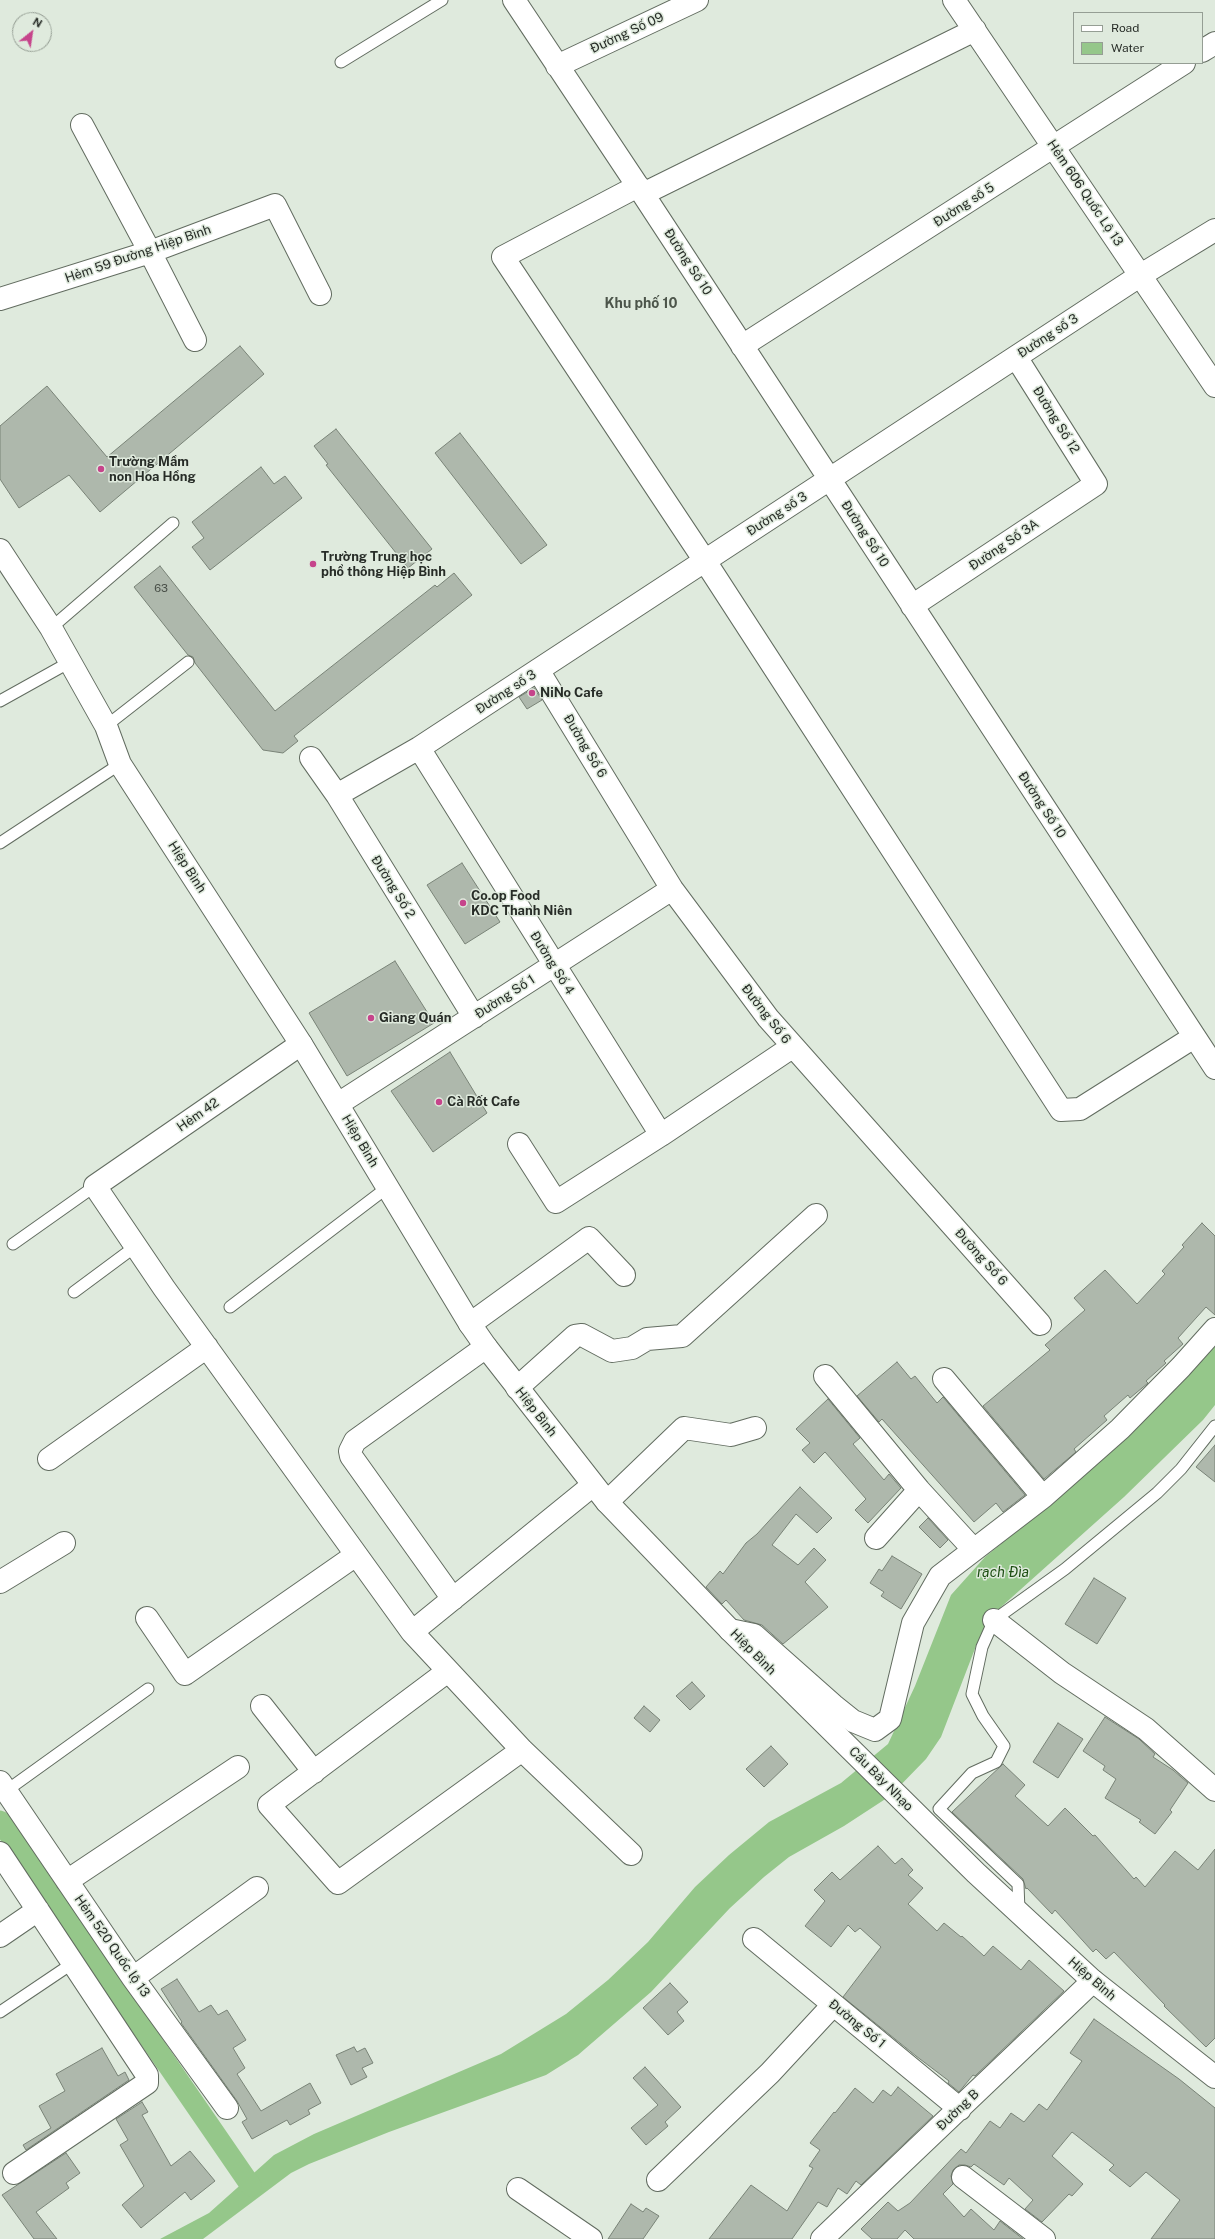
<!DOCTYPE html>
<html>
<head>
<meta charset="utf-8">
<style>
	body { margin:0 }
	#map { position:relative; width:1215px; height:2239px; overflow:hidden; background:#dfeadd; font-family:"Public Sans",sans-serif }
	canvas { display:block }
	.legend { position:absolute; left:1073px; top:12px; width:130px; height:52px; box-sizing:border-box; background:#dfeadd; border:1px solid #959e94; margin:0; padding:5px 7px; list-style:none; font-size:12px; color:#272c27 }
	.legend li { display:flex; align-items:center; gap:8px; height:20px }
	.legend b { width:20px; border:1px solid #959e94 }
	.north { position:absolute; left:12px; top:12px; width:40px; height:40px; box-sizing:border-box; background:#dfeadd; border:1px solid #959e94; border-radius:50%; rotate:30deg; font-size:11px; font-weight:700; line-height:16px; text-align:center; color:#272c27 }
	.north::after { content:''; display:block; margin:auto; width:14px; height:18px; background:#c6448b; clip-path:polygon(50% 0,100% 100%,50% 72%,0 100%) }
</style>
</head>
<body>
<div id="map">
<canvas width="1215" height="2239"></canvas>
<ul class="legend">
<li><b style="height:5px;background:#fff"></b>Road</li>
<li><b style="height:11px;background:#95c78a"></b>Water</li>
</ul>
<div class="north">N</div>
</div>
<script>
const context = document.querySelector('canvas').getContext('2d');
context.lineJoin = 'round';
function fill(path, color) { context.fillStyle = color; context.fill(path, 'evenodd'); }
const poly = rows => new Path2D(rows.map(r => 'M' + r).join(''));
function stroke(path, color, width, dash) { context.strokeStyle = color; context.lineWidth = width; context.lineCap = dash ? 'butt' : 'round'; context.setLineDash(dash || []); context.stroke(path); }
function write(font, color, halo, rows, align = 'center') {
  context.font = font + ' "Public Sans",sans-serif'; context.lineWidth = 3; context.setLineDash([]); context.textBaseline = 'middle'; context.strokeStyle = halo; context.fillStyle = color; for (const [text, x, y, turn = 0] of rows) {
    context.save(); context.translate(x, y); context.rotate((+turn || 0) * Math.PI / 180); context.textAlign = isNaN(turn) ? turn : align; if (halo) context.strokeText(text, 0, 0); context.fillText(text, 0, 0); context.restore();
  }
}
fill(poly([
	[1215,1332,1215,1405,1203,1420,1124,1497,1001,1607,987,1624,976,1646,941,1737,926,1759,890,1796,844,1826,789,1857,764,1877,730,1908,651,1992,578,2055,546,2075,389,2132,309,2164,291,2173,203,2239,160,2239,209,2213,274,2155,314,2134,501,2054,566,2014,608,1980,648,1942,695,1887,729,1855,769,1822,841,1783,888,1744,915,1686,951,1595,985,1557,1024,1525]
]), '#95c78a');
stroke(poly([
	[0,1821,251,2186]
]), '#95c78a', 21);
const building = poly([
	[240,346,264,374,100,512,69,475,19,508,0,479,0,426,47,386,107,457,240,346],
	[336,429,432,549,408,568,326,465,328,464,314,446,336,429],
	[460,433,547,545,521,564,435,453,460,433],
	[261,467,274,484,285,476,302,498,210,570,192,547,204,538,192,522,261,467],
	[160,566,275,711,435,585,437,587,454,573,472,595,294,736,298,741,283,753,263,750,195,663,193,657,188,655,134,587,160,566],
	[534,688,542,700,527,709,519,697,534,688],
	[462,863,500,922,465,944,427,885,462,863],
	[395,961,434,1023,347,1076,309,1013,395,961],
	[450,1052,487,1113,433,1152,391,1091,450,1052],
	[1202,1223,1215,1236,1215,1315,1206,1307,1178,1338,1183,1344,1164,1361,1166,1363,1146,1381,1148,1383,1130,1398,1128,1395,1104,1416,1107,1420,1074,1449,1076,1452,1044,1479,983,1406,1050,1350,1045,1345,1085,1310,1074,1298,1105,1270,1137,1304,1165,1274,1162,1271,1184,1247,1182,1245,1202,1223],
	[897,1362,911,1379,915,1376,937,1403,943,1397,1025,1495,1003,1512,996,1503,974,1522,882,1419,879,1422,857,1396,897,1362],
	[828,1399,860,1438,853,1444,884,1480,889,1474,901,1488,868,1523,855,1510,866,1499,825,1452,814,1463,802,1450,810,1443,796,1429,828,1399],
	[1215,1445,1215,1482,1196,1467,1215,1445],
	[800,1487,832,1518,817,1533,796,1514,772,1545,798,1565,814,1548,826,1560,805,1582,828,1607,783,1644,762,1625,744,1620,726,1600,722,1604,706,1587,720,1571,723,1574,746,1543,757,1534,800,1487],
	[928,1518,948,1540,940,1548,919,1527,928,1518],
	[892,1556,922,1574,901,1609,881,1596,884,1592,870,1583,879,1569,882,1571,892,1556],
	[1094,1578,1126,1598,1097,1644,1065,1624,1094,1578],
	[692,1682,705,1696,690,1710,676,1696,692,1682],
	[644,1706,660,1720,650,1732,634,1718,644,1706],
	[1105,1717,1139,1739,1155,1754,1153,1757,1173,1770,1188,1783,1170,1810,1172,1812,1155,1834,1139,1822,1141,1820,1105,1798,1116,1779,1103,1770,1105,1766,1083,1751,1105,1717],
	[1058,1723,1083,1739,1058,1778,1033,1762,1058,1723],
	[771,1746,788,1764,764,1787,746,1769,771,1746],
	[1003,1764,1025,1785,1015,1796,1048,1826,1065,1808,1093,1836,1095,1835,1134,1879,1136,1877,1145,1887,1175,1851,1198,1870,1215,1849,1215,2038,1206,2047,1164,2006,1165,2005,1114,1952,1106,1959,1096,1949,1093,1952,1055,1910,1052,1914,1027,1888,1026,1889,1023,1879,952,1812,1003,1764],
	[878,1846,895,1864,902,1858,913,1870,908,1875,923,1888,908,1904,937,1931,944,1923,961,1937,962,1936,984,1956,993,1946,1021,1970,1029,1960,1064,1991,975,2076,973,2075,959,2092,948,2083,949,2081,916,2056,843,1997,881,1947,860,1928,855,1932,848,1925,831,1947,805,1926,825,1901,814,1890,832,1872,840,1880,878,1846],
	[177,1979,199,2012,211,2005,218,2015,227,2010,246,2040,233,2048,245,2068,237,2074,261,2111,310,2083,321,2103,308,2110,310,2114,290,2125,287,2120,252,2139,242,2122,247,2119,237,2101,181,2023,182,2022,161,1989,177,1979],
	[670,1983,688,2002,677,2012,684,2021,668,2035,643,2008,670,1983],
	[1094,2019,1179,2079,1215,2108,1215,2239,1151,2239,1180,2200,1146,2172,1130,2187,1109,2170,1114,2165,1072,2132,1052,2156,1083,2184,1072,2196,1069,2194,1042,2222,1025,2209,1033,2200,1009,2178,1004,2185,974,2164,971,2167,965,2165,959,2165,953,2170,951,2176,953,2184,943,2194,964,2217,971,2209,994,2230,1000,2221,1023,2239,914,2239,905,2230,897,2239,872,2239,861,2229,888,2202,898,2211,910,2203,961,2149,966,2153,990,2121,1000,2128,1011,2113,1024,2122,1039,2104,1047,2110,1082,2061,1070,2053,1094,2019],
	[354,2047,357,2052,365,2048,373,2063,362,2068,367,2077,351,2085,336,2055,354,2047],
	[102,2048,118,2076,125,2072,129,2080,26,2150,23,2145,51,2128,39,2106,65,2091,56,2074,102,2048],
	[645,2067,681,2107,665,2122,668,2126,646,2145,631,2128,658,2105,633,2078,645,2067],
	[898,2087,933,2116,861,2185,856,2181,847,2194,838,2188,827,2207,818,2202,792,2239,709,2239,751,2185,787,2211,813,2168,809,2166,820,2150,810,2143,834,2112,835,2113,855,2088,873,2103,883,2090,891,2096,898,2087],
	[142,2102,148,2112,142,2115,171,2166,190,2151,215,2181,191,2200,185,2192,141,2228,122,2205,144,2186,120,2145,128,2140,116,2119,142,2102],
	[66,2153,80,2173,66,2183,69,2188,36,2212,57,2239,34,2239,2,2195,66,2153],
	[631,2204,643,2212,646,2208,659,2216,643,2239,608,2239,631,2204]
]);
fill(building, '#aeb8ac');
stroke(building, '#798377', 1);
const service = poly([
	[341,62,442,0],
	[51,628,173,523],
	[0,701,70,662],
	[106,726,188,662],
	[0,843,120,764],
	[13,1244,95,1186],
	[74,1292,136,1246],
	[230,1307,388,1187],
	[6,1791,148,1689],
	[1019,1911,1018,1884,939,1809,972,1773,996,1762,1004,1746,983,1716,972,1694,982,1647,994,1620,1065,1569,1157,1493,1181,1469,1215,1426],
	[0,2012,73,1963]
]);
const minor = poly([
	[514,0,643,194,1215,1068],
	[954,0,1215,386],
	[1202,51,1215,43],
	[557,66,697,0],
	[82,125,150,252,195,340],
	[638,186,503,257,705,561,1061,1110,1080,1109,1194,1037],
	[643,194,975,30],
	[0,299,150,252,275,205,320,294],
	[742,346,1184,63],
	[912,606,1096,484,1016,357],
	[538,670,672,889,768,1018,1040,1324],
	[419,748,661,1135],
	[311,758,337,795,474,1017],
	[337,795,419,748,1141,275,1215,230],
	[301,1044,95,1186,164,1288,412,1632,522,1750,631,1854],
	[338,1104,672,889],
	[519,1144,556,1202,661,1135,792,1047],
	[470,1324,589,1238,624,1275],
	[825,1376,919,1490,974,1550],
	[944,1379,1043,1497],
	[517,1388,575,1336,582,1335,612,1351,632,1348,647,1339,682,1336,816,1215],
	[49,1459,207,1347],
	[607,1502,684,1428,731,1435,755,1428],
	[876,1538,919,1490],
	[0,1582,64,1543],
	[453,1599,351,1456,350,1451,355,1441,486,1347],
	[147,1618,185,1674,356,1555],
	[994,1620,1062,1673,1146,1729,1215,1790],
	[730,1630,754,1635,833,1705,853,1721,875,1730,890,1719,913,1623,940,1576,1043,1497,1120,1429,1181,1367,1215,1329],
	[412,1632,593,1485],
	[448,1671,269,1805,338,1883,522,1750],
	[262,1706,314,1772],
	[0,1782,133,1978,227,2108],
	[0,1853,147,2075,147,2083,14,2173],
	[67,1881,238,1767],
	[0,1936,38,1910],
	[754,1939,960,2109],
	[133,1978,257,1888],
	[963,2177,1044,2239],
	[658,2180,770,2073,833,2005],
	[518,2189,591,2239],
	[822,2239,1093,1981]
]);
const secondary = poly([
	[0,550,51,628,106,726,120,764,301,1044,470,1324,486,1347,607,1502,730,1630,976,1873,1093,1981,1215,2077]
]);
stroke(service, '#626c60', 13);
stroke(minor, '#626c60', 24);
stroke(secondary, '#626c60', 24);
stroke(service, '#fff', 11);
stroke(minor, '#fff', 22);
stroke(secondary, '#fff', 22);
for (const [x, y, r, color] of [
	[101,469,4,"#c6448b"],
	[313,564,4,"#c6448b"],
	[532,693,4,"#c6448b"],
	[463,903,4,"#c6448b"],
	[371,1018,4,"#c6448b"],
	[439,1102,4,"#c6448b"]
]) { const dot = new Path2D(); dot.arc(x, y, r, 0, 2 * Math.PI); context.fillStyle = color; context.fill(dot); stroke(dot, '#dfeadd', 1.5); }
write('11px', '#494f48', null, [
	["63",161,589]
]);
write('13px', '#272c27', '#dfeadd', [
	["Đường Số 09",627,33,-25],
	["Hẻm 606 Quốc Lộ 13",1085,193,56],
	["Đường số 5",964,205,-33],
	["Hẻm 59 Đường Hiệp Bình",138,254,-19],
	["Đường Số 10",688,262,57],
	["Đường số 3",1048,336,-33],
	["Đường Số 12",1056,420,58],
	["Đường số 3",777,514,-33],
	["Đường Số 10",865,534,57],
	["Đường Số 3A",1004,545,-34],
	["Đường số 3",506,692,-33],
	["Đường Số 6",585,746,59],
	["Đường Số 10",1042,805,57],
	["Hiệp Bình",187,867,57],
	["Đường Số 2",393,887,58],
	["Đường Số 4",552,963,58],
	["Đường Số 1",505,997,-33],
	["Đường Số 6",766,1014,52],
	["Hẻm 42",198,1115,-35],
	["Hiệp Bình",360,1141,59],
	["Đường Số 6",981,1257,48],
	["Hiệp Bình",536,1412,52],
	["Hiệp Bình",753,1652,45],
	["Cầu Bảy Nhạo",881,1779,45],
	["Hẻm 520 Quốc lộ 13",112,1946,55],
	["Hiệp Bình",1092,1979,41],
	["Đường Số 1",857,2024,39],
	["Đường B",958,2110,-44]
]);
write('bold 13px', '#272c27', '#dfeadd', [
	["Trường Mầm",109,462],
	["non Hoa Hồng",109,477],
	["Trường Trung học",321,557],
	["phổ thông Hiệp Bình",321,572],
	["NiNo Cafe",540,693],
	["Co.op Food",471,896],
	["KDC Thanh Niên",471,911],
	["Giang Quán",379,1018],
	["Cà Rốt Cafe",447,1102]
], 'left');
write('bold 14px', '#4c554a', '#dfeadd', [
	["Khu phố 10",641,304]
]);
write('italic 14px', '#1e4f13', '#dfeadd', [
	["rạch Đìa",1003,1573]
]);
</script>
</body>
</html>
